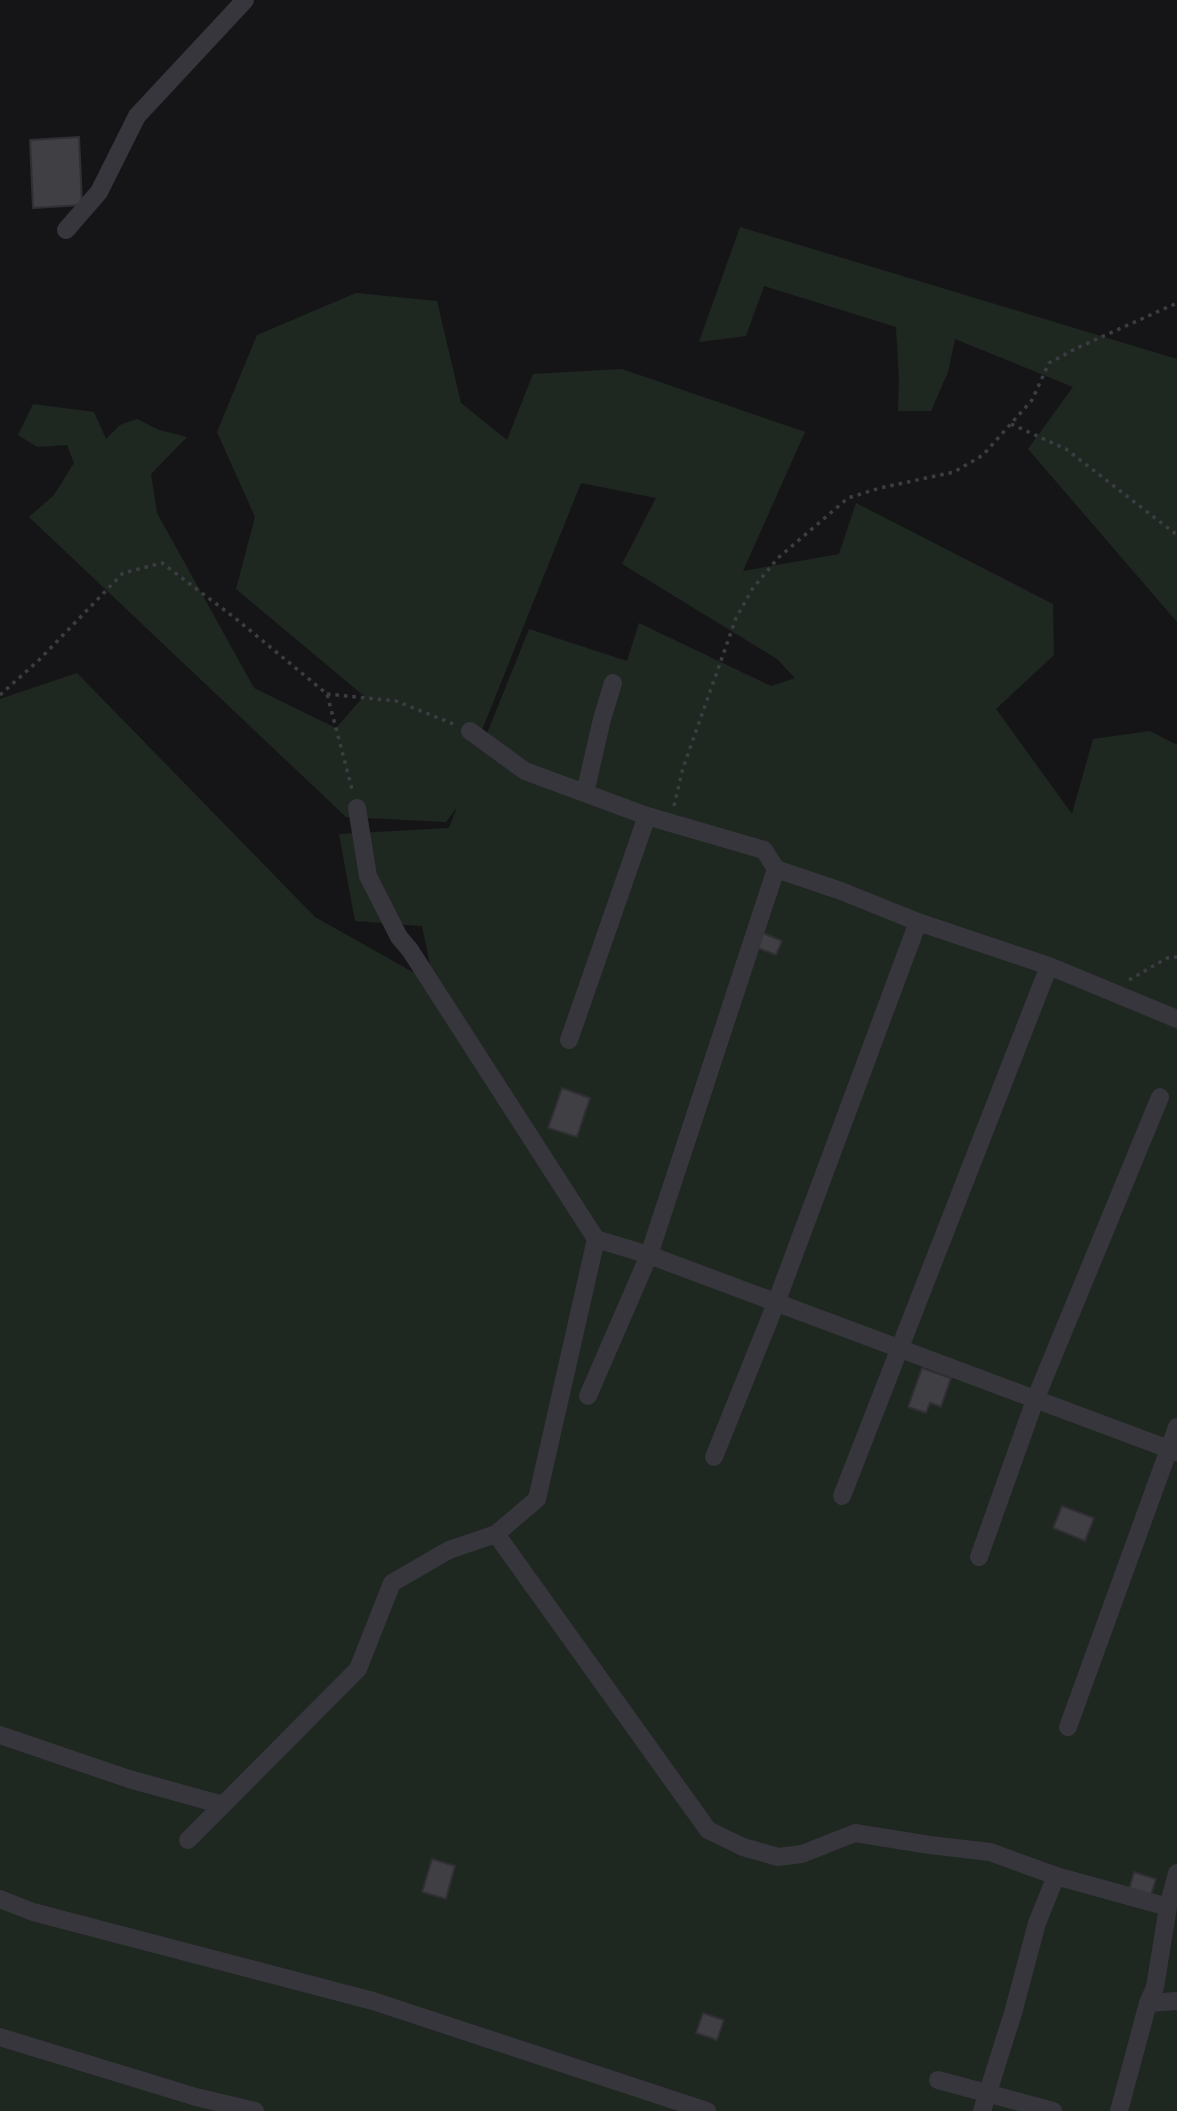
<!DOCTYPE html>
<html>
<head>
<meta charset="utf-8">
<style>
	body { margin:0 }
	canvas { display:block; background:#151517 }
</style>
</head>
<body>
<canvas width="1177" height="2111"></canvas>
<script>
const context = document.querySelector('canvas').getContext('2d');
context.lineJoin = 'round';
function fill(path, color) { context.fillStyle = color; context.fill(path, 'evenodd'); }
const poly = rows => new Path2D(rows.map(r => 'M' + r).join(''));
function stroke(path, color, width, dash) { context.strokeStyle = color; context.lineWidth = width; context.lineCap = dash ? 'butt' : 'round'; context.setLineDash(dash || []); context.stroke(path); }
fill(poly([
	[740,227,1177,359,1177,622,1028,449,1073,387,955,339,948,372,931,411,898,411,899,380,896,327,764,286,746,336,699,342],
	[356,293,437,301,461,403,507,440,533,374,622,369,805,432,743,571,839,554,856,503,1053,604,1054,655,996,709,1072,814,1093,739,1150,731,1177,745,1177,2111,0,2111,0,699,77,673,315,917,434,984,422,926,355,921,339,834,449,828,457,807,446,822,346,817,29,517,54,495,74,463,67,445,37,447,18,435,33,404,94,412,106,439,120,425,137,419,159,430,187,437,151,474,157,513,254,688,336,728,364,696,236,589,255,517,217,432,257,335],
	[581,483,656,498,622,564,777,659,795,678,771,686,639,623,627,661,529,629,486,736,482,730]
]), '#1f2721');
const building = poly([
	[79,137,82,205,33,208,30,140,79,137],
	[761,932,782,941,776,955,755,947,761,932],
	[562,1088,590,1098,577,1137,548,1128,562,1088],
	[922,1368,951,1378,941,1407,930,1403,926,1413,908,1407,922,1368],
	[1062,1506,1094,1518,1085,1541,1053,1528,1062,1506],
	[432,1859,455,1866,446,1899,422,1892,432,1859],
	[1134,1872,1156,1879,1151,1895,1129,1889,1134,1872],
	[703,2013,724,2020,717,2040,696,2033,703,2013]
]);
fill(building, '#3f3f44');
stroke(building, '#302f33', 2);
stroke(poly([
	[1011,424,1066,449,1177,535],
	[327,694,396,701,456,725],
	[0,695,39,660,123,573,162,563,235,618,327,694,353,793],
	[674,806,683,768,736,618,753,588,778,558,848,498,880,488,954,472,983,455,1032,400,1049,363,1077,348,1177,303],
	[1129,980,1167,958,1177,957]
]), '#3c3d43', 3.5, [3.5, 5]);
stroke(poly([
	[66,230,99,192,137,116,245,0],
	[470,731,525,771,647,816,764,850,776,869,649,1255,588,1396],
	[585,793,602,719,613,683],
	[776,869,841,891,918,922,1049,966,1177,1019],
	[569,1040,647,816],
	[596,1239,649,1255,1177,1452],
	[714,1457,776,1303,918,922],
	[842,1496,1049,966],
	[496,1534,708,1830,743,1847,778,1857,802,1854,855,1833,930,1845,990,1852,1056,1876,1168,1907],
	[979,1557,1035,1400,1160,1097],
	[1068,1727,1177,1427],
	[0,1735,129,1779,223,1805],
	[188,1840,358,1669,392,1583,449,1550,496,1534,537,1499,596,1239,410,950,399,937,368,876,357,808],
	[0,1899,33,1912,373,2001,707,2111],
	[1148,2003,1177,2001],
	[0,2037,196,2097,255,2111],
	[938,2080,1053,2111],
	[982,2111,1013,2013,1037,1923,1056,1876],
	[1119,2111,1148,2003,1155,1987,1168,1907,1177,1873]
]), '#36363c', 18);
</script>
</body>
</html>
